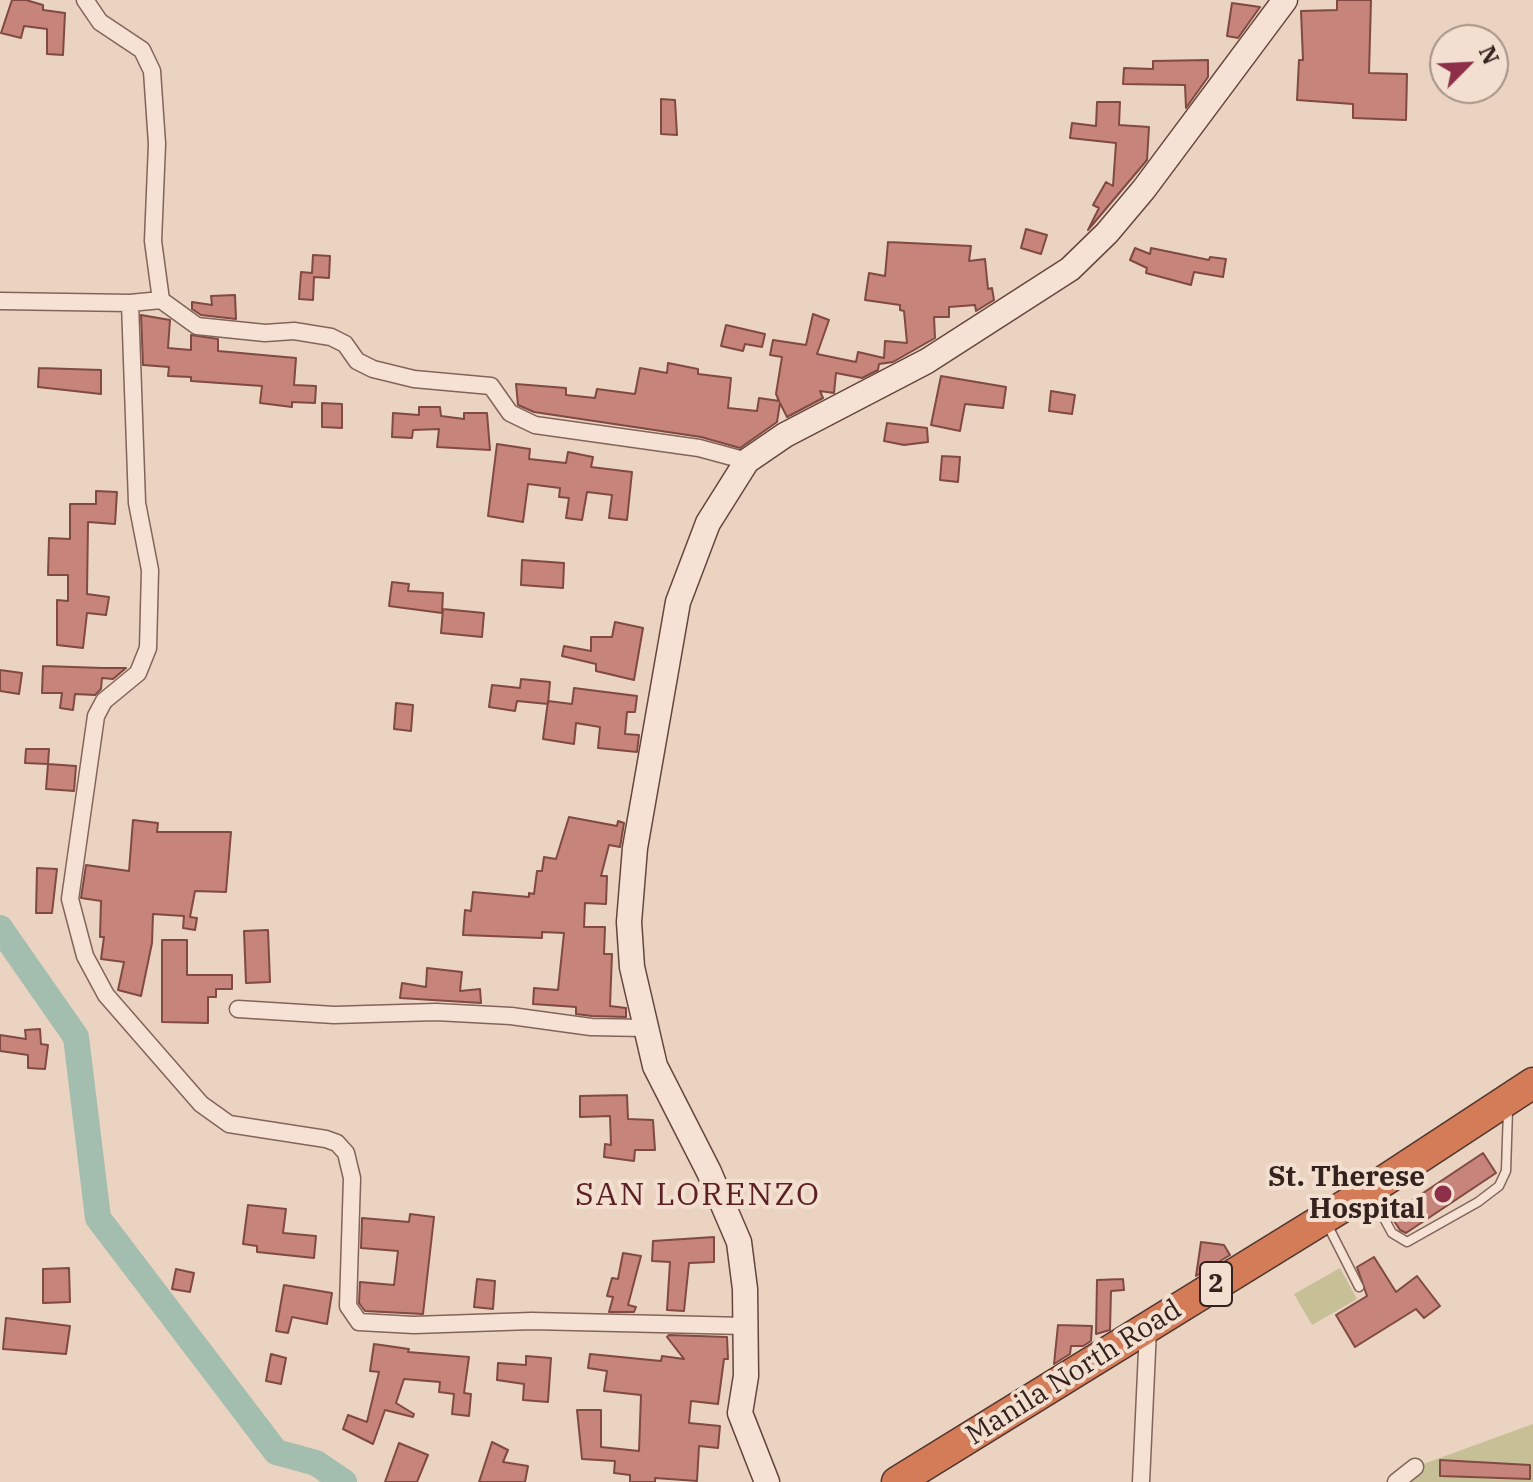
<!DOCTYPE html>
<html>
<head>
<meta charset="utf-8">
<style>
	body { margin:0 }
	#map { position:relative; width:1533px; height:1482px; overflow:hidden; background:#ead3c1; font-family:"IBM Plex Serif",serif }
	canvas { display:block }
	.north { position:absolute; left:1429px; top:24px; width:80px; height:80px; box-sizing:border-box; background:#f2dfd0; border:2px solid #a69388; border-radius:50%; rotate:66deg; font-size:22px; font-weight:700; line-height:32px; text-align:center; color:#33221d }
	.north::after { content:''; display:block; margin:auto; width:28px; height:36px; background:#8d2f49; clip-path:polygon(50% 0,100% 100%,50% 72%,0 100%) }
</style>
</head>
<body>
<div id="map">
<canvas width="1533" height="1482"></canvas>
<div class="north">N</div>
</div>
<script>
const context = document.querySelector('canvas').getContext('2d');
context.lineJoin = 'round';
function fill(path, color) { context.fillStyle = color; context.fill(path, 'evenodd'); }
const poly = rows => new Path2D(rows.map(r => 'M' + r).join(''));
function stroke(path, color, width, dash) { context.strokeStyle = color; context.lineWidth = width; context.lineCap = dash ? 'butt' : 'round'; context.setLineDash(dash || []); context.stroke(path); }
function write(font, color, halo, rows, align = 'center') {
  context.font = font + ' "IBM Plex Serif",serif'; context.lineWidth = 8; context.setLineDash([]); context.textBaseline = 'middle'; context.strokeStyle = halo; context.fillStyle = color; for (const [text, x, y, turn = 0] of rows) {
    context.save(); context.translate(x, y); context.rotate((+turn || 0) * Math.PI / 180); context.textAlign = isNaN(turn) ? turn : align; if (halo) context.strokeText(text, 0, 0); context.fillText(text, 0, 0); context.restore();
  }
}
fill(poly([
	[1340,1268,1357,1299,1312,1325,1294,1294],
	[1533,1424,1533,1482,1396,1482,1415,1467]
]), '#c7c096');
stroke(poly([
	[0,928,76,1037,98,1218,276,1452,316,1463,344,1482]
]), '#a3bdae', 26);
const building = poly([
	[12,0,26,0,43,5,43,10,65,13,63,55,47,54,47,29,24,26,21,38,1,33,12,0],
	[1337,0,1371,0,1369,73,1407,74,1406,120,1353,118,1353,104,1297,100,1299,60,1303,60,1301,11,1337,10,1337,0],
	[1232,3,1260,7,1238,38,1227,36,1232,3],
	[1208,60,1208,77,1186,108,1185,85,1123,84,1124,68,1153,69,1153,61,1208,60],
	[661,99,675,100,677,135,661,134,661,99],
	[1097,102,1120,102,1119,125,1149,127,1147,160,1088,230,1099,208,1093,205,1106,182,1113,186,1116,143,1070,138,1072,123,1096,126,1097,102],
	[1026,229,1047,235,1041,254,1021,248,1026,229],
	[888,242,971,246,969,261,985,259,988,289,992,288,994,300,976,311,975,305,949,307,949,317,934,317,935,338,893,362,879,364,878,370,862,378,836,373,834,393,820,391,823,398,787,417,780,403,777,422,740,448,701,437,534,412,518,405,516,384,566,388,566,395,595,398,597,389,635,394,640,368,667,373,668,363,698,369,698,374,731,378,728,408,757,411,759,398,779,401,776,394,782,357,770,355,773,340,806,345,813,314,829,320,817,354,856,362,858,352,884,358,885,341,907,343,904,311,900,310,900,305,865,300,869,273,885,276,888,242],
	[1135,248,1150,254,1151,248,1209,260,1210,257,1226,259,1223,277,1194,272,1191,285,1146,273,1147,268,1130,260,1135,248],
	[313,255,330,256,329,278,314,277,313,300,299,299,301,272,312,273,313,255],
	[235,295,236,319,201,315,192,309,192,302,212,305,211,296,235,295],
	[141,315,170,320,168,348,191,350,191,335,218,339,218,351,296,358,294,385,316,386,315,403,292,402,292,407,260,403,262,386,191,381,191,377,168,376,169,367,143,365,141,315],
	[726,325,765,334,762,347,745,344,743,351,721,346,726,325],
	[39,368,101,370,101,394,38,387,39,368],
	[941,376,1006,387,1003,408,965,404,960,431,931,425,941,376],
	[1051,391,1075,395,1072,414,1049,411,1051,391],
	[322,403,342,404,342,428,322,427,322,403],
	[419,407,440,407,441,416,464,419,464,413,487,413,490,450,437,447,439,429,413,430,412,438,392,437,393,413,419,415,419,407],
	[887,423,927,428,928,442,904,445,884,441,887,423],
	[497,444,530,449,529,459,566,463,568,452,593,457,591,467,632,472,627,520,609,518,612,495,587,492,582,520,566,518,569,498,559,497,560,488,528,484,523,522,488,516,497,444],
	[942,456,960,457,958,482,940,480,942,456],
	[96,491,117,492,115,524,88,522,87,594,109,597,106,615,87,613,83,648,57,645,57,600,68,601,68,575,48,575,49,538,70,539,70,504,96,504,96,491],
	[522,560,564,563,563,588,521,585,522,560],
	[392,582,409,584,408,591,443,593,442,613,389,606,392,582],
	[443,609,484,613,482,637,441,633,443,609],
	[615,622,643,628,634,680,596,671,596,664,562,656,564,646,591,651,591,637,612,637,615,622],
	[43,666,103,668,126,668,113,679,102,678,101,689,95,695,75,694,73,710,60,708,62,693,42,693,43,666],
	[0,670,22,673,19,694,0,691,0,670],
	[521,679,550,682,548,704,517,701,515,711,489,707,492,685,520,688,521,679],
	[574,688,637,696,635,712,627,712,625,734,639,735,637,752,598,748,600,727,576,723,574,744,543,739,548,701,572,704,574,688],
	[396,703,413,705,411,731,394,729,396,703],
	[26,749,49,749,48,764,25,763,26,749],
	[48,764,76,766,74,791,46,789,48,764],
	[569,817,617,826,618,821,624,823,620,847,609,845,601,876,607,876,606,904,585,903,584,927,605,927,604,954,612,954,610,1006,626,1008,626,1017,592,1016,576,1014,576,1007,533,1004,534,988,558,990,564,933,542,932,542,938,463,935,465,910,471,911,473,892,529,897,529,893,534,894,537,871,542,871,544,857,556,859,569,817],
	[133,820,158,823,157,832,231,832,226,892,195,891,190,917,197,918,195,930,183,928,184,916,153,914,152,943,141,996,118,990,124,962,101,959,104,937,100,937,101,901,81,898,86,865,129,871,133,820],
	[37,868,57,869,52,913,36,913,37,868],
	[268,930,270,982,246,983,244,931,268,930],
	[162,940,187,940,187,975,232,975,232,989,216,989,216,997,208,997,208,1023,162,1022,162,940],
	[427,968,462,972,460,991,480,989,481,1003,400,998,402,983,426,987,427,968],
	[40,1029,41,1044,48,1045,45,1069,28,1068,28,1055,0,1051,0,1035,26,1039,25,1030,40,1029],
	[627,1095,628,1119,653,1120,655,1150,635,1150,634,1161,604,1157,605,1144,611,1145,610,1116,580,1117,580,1096,627,1095],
	[1483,1153,1496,1173,1406,1233,1400,1230,1390,1215,1483,1153],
	[248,1205,286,1209,283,1233,316,1236,314,1258,257,1252,257,1246,243,1244,248,1205],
	[410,1214,434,1217,423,1314,365,1311,359,1303,360,1282,394,1285,398,1251,361,1248,362,1218,409,1222,410,1214],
	[714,1237,714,1262,689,1263,684,1311,667,1310,670,1262,652,1261,653,1241,714,1237],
	[1201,1242,1224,1245,1230,1255,1196,1276,1201,1242],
	[623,1253,641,1256,628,1305,636,1307,634,1312,609,1312,613,1297,607,1296,612,1278,618,1279,623,1253],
	[1374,1257,1396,1292,1417,1276,1440,1306,1424,1318,1416,1309,1355,1347,1336,1315,1367,1296,1357,1267,1374,1257],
	[69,1268,70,1302,43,1303,43,1269,69,1268],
	[176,1269,194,1273,190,1292,172,1289,176,1269],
	[477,1279,495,1281,493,1309,474,1307,477,1279],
	[1123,1279,1124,1290,1111,1291,1110,1330,1096,1334,1097,1280,1123,1279],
	[284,1285,332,1293,327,1324,292,1317,288,1333,276,1331,284,1285],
	[6,1318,70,1326,66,1354,3,1349,6,1318],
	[1058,1325,1092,1326,1091,1341,1083,1346,1071,1346,1070,1354,1054,1364,1058,1325],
	[669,1335,727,1337,728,1359,724,1359,718,1404,691,1401,689,1423,720,1426,718,1448,699,1446,697,1481,655,1478,655,1482,630,1482,630,1475,614,1473,615,1461,582,1459,577,1410,601,1410,601,1447,639,1451,641,1395,604,1391,607,1371,588,1368,590,1354,661,1361,662,1356,684,1359,667,1337,669,1335],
	[374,1344,409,1349,408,1352,469,1357,464,1393,471,1394,469,1416,452,1414,454,1394,439,1392,440,1382,404,1379,396,1403,414,1414,413,1417,385,1410,373,1444,343,1429,348,1415,367,1422,379,1372,370,1371,374,1344],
	[271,1354,286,1358,281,1384,266,1381,271,1354],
	[526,1356,551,1358,548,1402,523,1400,524,1384,497,1380,498,1363,526,1365,526,1356],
	[492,1442,508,1450,503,1462,528,1466,525,1482,479,1482,492,1442],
	[399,1443,428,1455,417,1482,385,1482,399,1443],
	[1440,1460,1530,1465,1530,1479,1440,1476,1440,1460]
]);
fill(building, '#c6847a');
stroke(building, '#804942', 2);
const lane = poly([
	[1372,1196,1392,1233,1407,1242,1478,1202,1499,1186,1506,1171,1508,1109],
	[1326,1222,1359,1287]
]);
const street = poly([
	[85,0,100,22,142,50,152,71,157,144,153,241,161,300],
	[0,301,130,303,161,300,197,326,265,333,294,331,331,337,345,344,357,361,373,369,414,379,491,386,510,413,535,425,699,448,747,461],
	[130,303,137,503,150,570,148,648,138,673,104,701,96,716,70,899,85,956,106,995,201,1104,229,1124,326,1139,337,1143,346,1153,352,1178,348,1306,359,1322,414,1325,532,1321,745,1326],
	[238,1009,334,1015,436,1012,511,1016,591,1027,644,1028],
	[1141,1482,1148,1329],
	[1396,1482,1415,1467]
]);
const secondary = poly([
	[767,1482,740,1413,746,1376,745,1289,739,1242,709,1172,655,1066,632,967,629,922,635,848,678,602,708,523,747,461,785,435,927,361,1070,269,1107,233,1144,189,1285,0]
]);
const highway = poly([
	[897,1482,1370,1190,1533,1083]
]);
stroke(lane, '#82645a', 11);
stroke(street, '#82645a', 19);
stroke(secondary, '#64463d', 27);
stroke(highway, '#50352e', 33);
stroke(lane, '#f6e2d4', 8);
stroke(street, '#f6e2d4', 16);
stroke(secondary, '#f6e2d4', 24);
stroke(highway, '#d47b57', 30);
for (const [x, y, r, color] of [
	[1443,1194,10,"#8d2f49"]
]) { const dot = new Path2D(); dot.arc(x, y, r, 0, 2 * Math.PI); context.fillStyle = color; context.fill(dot); stroke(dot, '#f2dfd0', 3); }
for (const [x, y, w] of [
	[1216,1284,32]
]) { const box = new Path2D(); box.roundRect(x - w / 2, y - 22, w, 44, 6); context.fillStyle = '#f2dfd0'; context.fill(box); stroke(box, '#33221d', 2); }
write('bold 26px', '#33221d', null, [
	["2",1216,1284]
]);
write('bold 28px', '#33221d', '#f2dfd0', [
	["St. Therese",1425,1178],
	["Hospital",1425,1210]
], 'right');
write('28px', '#33221d', '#f2dfd0', [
	["Manila North Road",1074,1373,-32]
]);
context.letterSpacing = '2px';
write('32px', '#5d2024', '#f2dfd0', [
	["SAN LORENZO",698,1196]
]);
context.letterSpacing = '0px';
</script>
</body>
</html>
